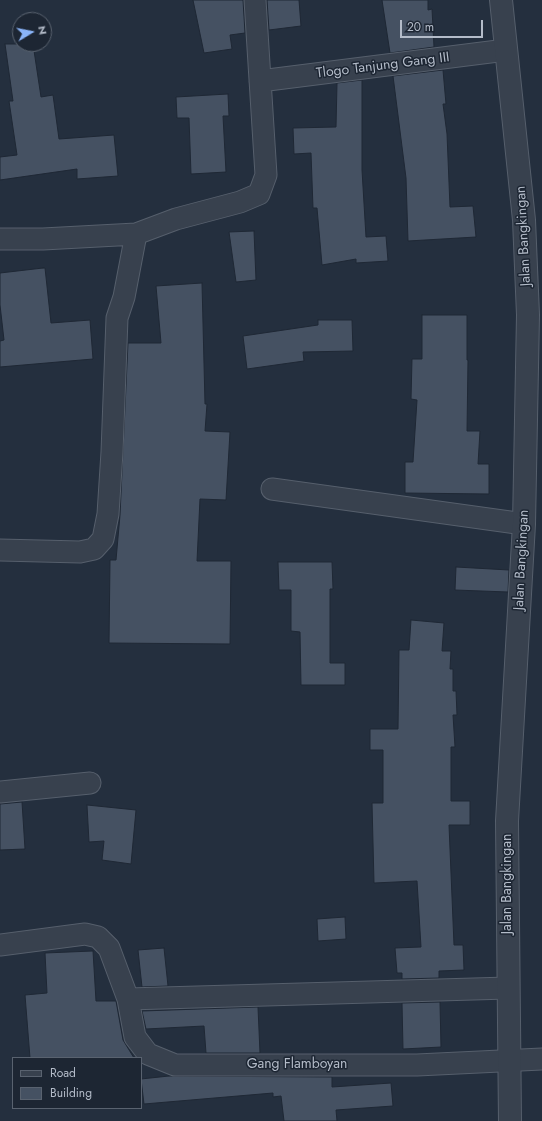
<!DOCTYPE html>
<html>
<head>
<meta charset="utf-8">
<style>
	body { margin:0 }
	#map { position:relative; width:542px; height:1121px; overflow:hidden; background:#242f3e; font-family:Jost,sans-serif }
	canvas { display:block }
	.legend { position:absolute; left:12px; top:1057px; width:130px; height:52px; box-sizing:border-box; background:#1d2633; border:1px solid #59626f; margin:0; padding:5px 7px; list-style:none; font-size:12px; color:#b4bcc9 }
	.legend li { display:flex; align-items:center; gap:8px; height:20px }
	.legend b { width:20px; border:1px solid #59626f }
	.north { position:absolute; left:12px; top:12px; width:40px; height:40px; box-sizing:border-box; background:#1d2633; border:1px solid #59626f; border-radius:50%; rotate:80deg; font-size:11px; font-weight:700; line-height:16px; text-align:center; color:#b4bcc9 }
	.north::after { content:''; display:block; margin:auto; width:14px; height:18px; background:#8ab4f8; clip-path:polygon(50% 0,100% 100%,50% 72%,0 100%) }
	.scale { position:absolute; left:400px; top:20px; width:83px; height:18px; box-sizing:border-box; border:2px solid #b4bcc9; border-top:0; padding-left:5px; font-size:12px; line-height:14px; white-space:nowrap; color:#b4bcc9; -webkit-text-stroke:3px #1d2633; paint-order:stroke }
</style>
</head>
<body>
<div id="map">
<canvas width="542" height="1121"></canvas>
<ul class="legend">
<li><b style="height:5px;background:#38414e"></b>Road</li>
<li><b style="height:11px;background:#455162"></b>Building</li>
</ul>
<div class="north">N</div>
<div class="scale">20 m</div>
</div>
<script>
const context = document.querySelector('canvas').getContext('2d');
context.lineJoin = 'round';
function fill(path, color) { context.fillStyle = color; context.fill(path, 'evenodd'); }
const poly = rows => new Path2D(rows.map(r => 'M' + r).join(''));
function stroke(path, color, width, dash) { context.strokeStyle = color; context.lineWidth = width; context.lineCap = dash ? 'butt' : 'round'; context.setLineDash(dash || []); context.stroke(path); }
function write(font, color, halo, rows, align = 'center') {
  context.font = font + ' Jost,sans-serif'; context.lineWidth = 3; context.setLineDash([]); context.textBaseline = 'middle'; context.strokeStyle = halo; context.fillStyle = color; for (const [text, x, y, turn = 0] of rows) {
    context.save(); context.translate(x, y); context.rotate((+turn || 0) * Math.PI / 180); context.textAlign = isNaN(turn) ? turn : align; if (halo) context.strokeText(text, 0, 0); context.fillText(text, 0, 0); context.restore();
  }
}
const building = poly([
	[193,0,243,0,245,33,230,35,232,49,204,53,193,0],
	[267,0,299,0,301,26,269,30,267,0],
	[382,0,428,0,428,10,432,9,434,47,390,53,382,0],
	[5,44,33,44,41,97,53,95,59,139,114,135,118,176,77,179,77,169,0,180,0,157,17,155,9,101,13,101,5,44],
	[443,70,446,104,443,104,447,134,450,207,473,206,476,237,408,241,406,178,393,76,443,70],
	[362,80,362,170,366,237,386,236,388,261,356,263,356,259,322,265,317,208,313,208,311,153,294,154,293,128,336,127,337,83,362,80],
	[228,94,229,116,223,116,226,172,191,174,189,118,177,118,176,97,228,94],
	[254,231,256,280,236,282,229,232,254,231],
	[43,268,45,268,51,323,90,320,93,359,0,367,0,341,4,340,0,305,0,273,43,268],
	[202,283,205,404,207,404,205,431,230,432,226,500,200,499,197,561,231,561,230,644,109,643,110,560,116,560,120,515,128,343,161,343,156,286,202,283],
	[422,315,467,315,467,360,468,360,467,431,480,431,478,464,489,464,489,494,405,493,405,462,413,462,417,400,411,399,412,359,422,359,422,315],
	[318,320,352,320,353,351,303,352,304,361,247,369,243,336,318,325,318,320],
	[278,562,332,562,333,589,330,589,330,663,345,663,345,685,301,685,300,632,291,631,291,590,279,590,278,562],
	[456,567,509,570,508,592,455,590,456,567],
	[411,620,444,623,442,651,451,651,450,669,453,669,453,691,456,691,457,715,453,715,455,747,451,747,451,801,470,801,470,825,449,825,454,945,463,945,464,970,439,971,439,978,402,979,402,973,397,973,395,948,421,947,417,881,374,883,372,803,383,803,383,750,370,750,370,729,398,729,399,650,409,650,411,620],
	[22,802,25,849,0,850,0,804,22,802],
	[87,805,136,810,131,864,102,860,104,841,89,842,87,805],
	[345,917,346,939,318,941,317,919,345,917],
	[164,948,168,986,142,987,138,950,164,948],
	[93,951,96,1001,116,1001,123,1040,134,1058,30,1058,25,995,47,993,45,953,93,951],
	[440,1002,441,1047,403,1049,402,1003,440,1002],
	[258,1007,260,1053,206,1053,204,1026,146,1029,142,1011,258,1007],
	[169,1076,332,1077,332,1087,391,1083,393,1106,336,1110,337,1121,284,1121,281,1096,273,1097,273,1093,144,1104,141,1079,169,1076]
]);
fill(building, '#455162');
stroke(building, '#1f2835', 1);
const minor = poly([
	[260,81,506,50],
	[0,239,43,239,136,234,176,219,240,202,259,194,266,175,255,0],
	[272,489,524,524],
	[0,550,80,552,94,549,103,539,108,514,112,452,117,318,124,297,136,234],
	[0,792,90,783],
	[0,945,85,934,98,937,109,948,128,999,135,1037,148,1054,175,1065,417,1065,542,1059],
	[128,999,508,988]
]);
const tertiary = poly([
	[501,0,524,220,528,315,524,524,507,821,510,1121]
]);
stroke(minor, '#565f6c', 23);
stroke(tertiary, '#565f6c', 24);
stroke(minor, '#38414e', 21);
stroke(tertiary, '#38414e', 22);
write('14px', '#b4bcc9', '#1d2633', [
	["Tlogo Tanjung Gang III",383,66,-7],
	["Jalan Bangkingan",524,236,-93],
	["Jalan Bangkingan",522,560,-87],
	["Jalan Bangkingan",508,884,-90],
	["Gang Flamboyan",297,1065]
]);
</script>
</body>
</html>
